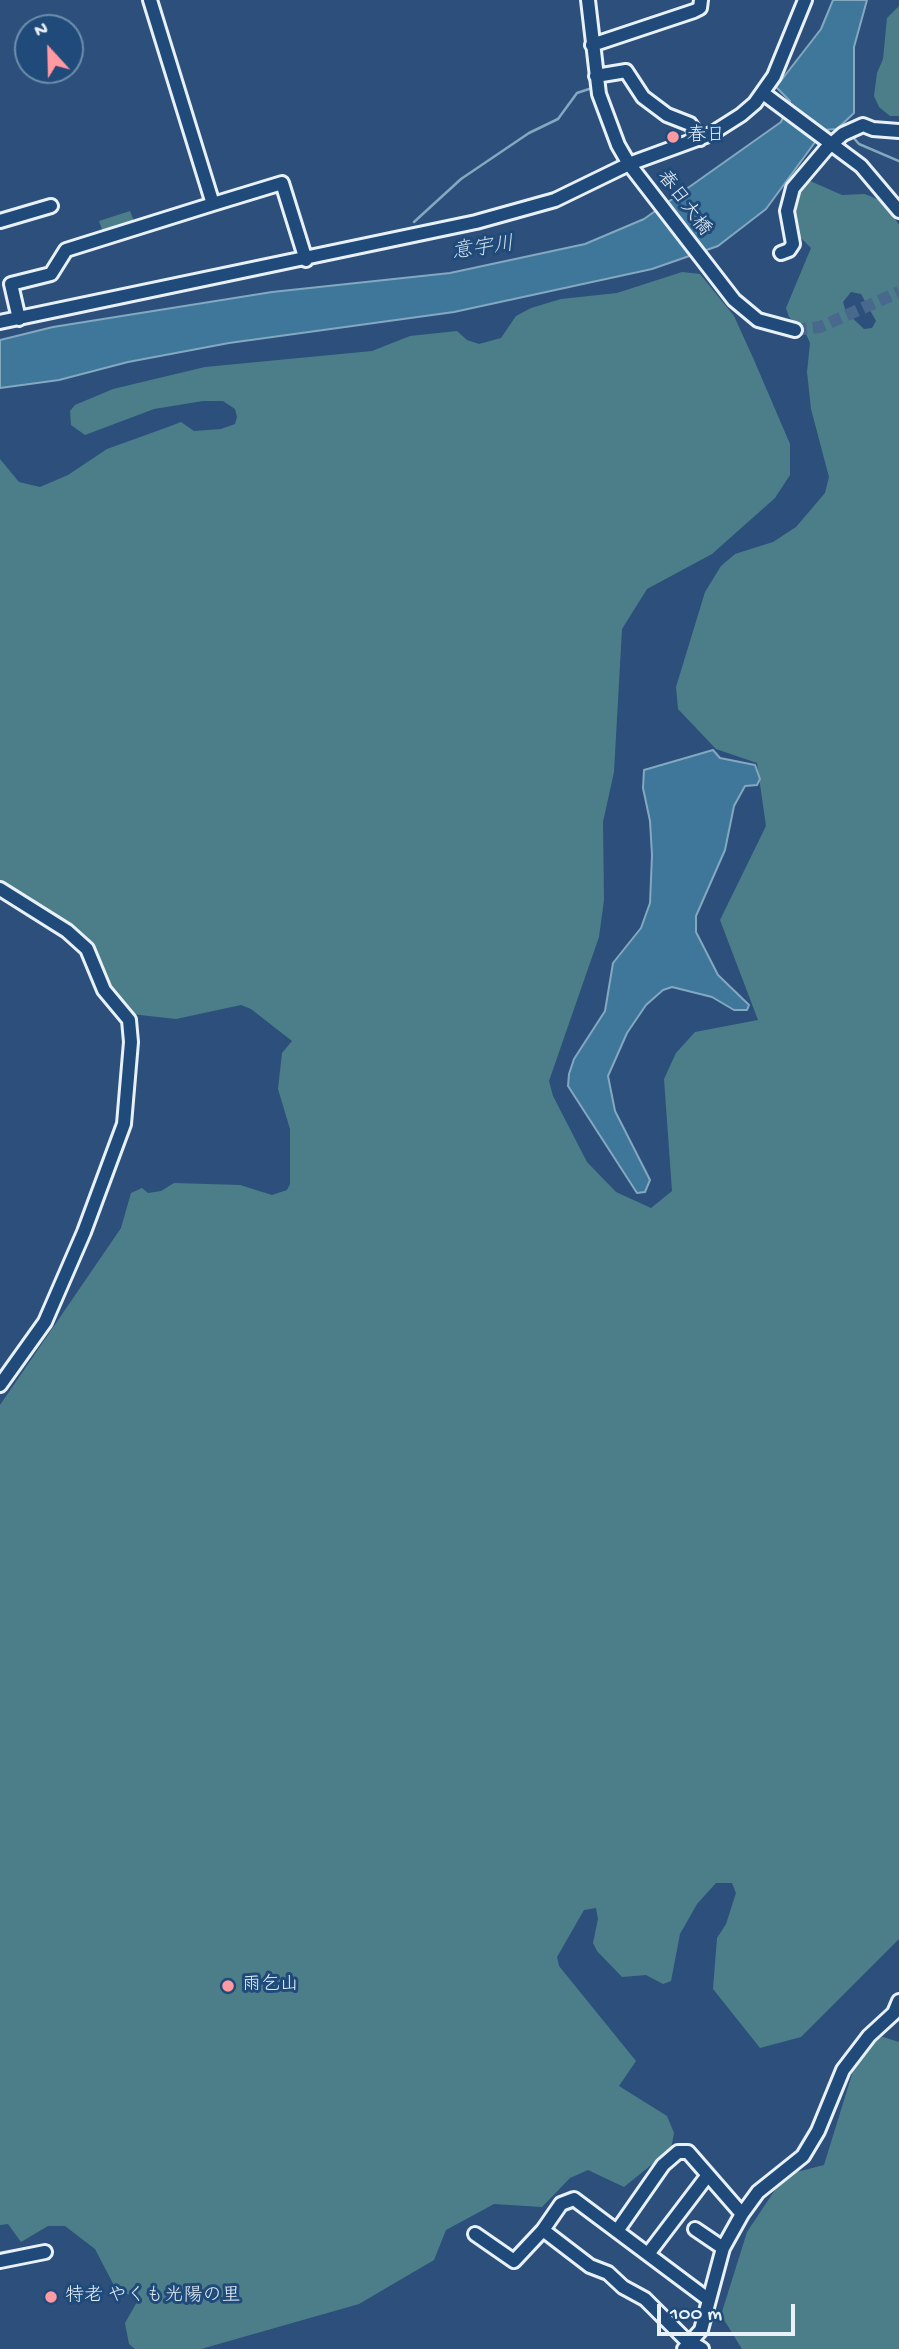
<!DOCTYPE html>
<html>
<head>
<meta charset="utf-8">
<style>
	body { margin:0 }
	#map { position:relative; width:899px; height:2349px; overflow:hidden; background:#2c507b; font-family:"Gochi Hand",sans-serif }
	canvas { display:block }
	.north { position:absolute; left:14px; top:14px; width:70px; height:70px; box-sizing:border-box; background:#1f4a7a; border:2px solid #6f8dac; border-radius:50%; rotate:338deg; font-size:19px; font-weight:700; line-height:28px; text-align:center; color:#e8f1f8 }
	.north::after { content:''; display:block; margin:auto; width:24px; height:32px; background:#ff9aa2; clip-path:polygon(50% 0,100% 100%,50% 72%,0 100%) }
	.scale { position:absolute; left:657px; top:2304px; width:138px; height:32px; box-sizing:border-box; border:4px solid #e8f1f8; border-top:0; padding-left:9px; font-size:21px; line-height:24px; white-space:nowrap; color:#e8f1f8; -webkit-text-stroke:5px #1f4a7a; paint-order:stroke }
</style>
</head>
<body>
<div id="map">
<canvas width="899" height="2349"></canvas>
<div class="north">N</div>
<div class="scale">100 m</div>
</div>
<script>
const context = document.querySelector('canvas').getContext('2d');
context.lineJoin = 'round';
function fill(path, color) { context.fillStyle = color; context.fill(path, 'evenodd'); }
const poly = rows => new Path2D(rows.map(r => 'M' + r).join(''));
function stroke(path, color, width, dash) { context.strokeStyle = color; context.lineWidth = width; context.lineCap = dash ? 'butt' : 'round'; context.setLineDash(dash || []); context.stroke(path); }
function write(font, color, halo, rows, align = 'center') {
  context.font = font + ' "Gochi Hand","Klee One",sans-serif'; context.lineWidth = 6; context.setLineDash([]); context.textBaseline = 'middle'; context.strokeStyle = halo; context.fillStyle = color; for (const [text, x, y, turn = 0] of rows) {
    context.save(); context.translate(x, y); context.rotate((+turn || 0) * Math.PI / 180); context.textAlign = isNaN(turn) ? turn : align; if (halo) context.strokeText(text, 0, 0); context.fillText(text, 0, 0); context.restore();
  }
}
fill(poly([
	[899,6,899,116,890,116,879,107,874,96,877,73,883,59,887,18],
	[808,180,842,195,865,194,884,202,899,225,899,1939,801,2037,760,2048,713,1989,717,1938,726,1924,736,1893,732,1883,716,1883,697,1904,680,1934,671,1981,663,1984,646,1975,622,1977,597,1951,593,1943,598,1919,596,1908,584,1910,557,1957,559,1966,636,2061,619,2086,667,2116,674,2133,671,2149,624,2187,588,2170,570,2178,542,2207,494,2204,446,2230,434,2260,359,2304,201,2349,135,2349,129,2344,125,2323,137,2302,136,2295,118,2293,95,2249,65,2226,48,2226,21,2242,8,2224,0,2225,0,1405,121,1228,131,1193,142,1188,148,1193,161,1191,174,1183,240,1185,272,1195,287,1190,290,1184,290,1129,278,1089,282,1053,292,1041,251,1009,241,1005,176,1019,131,1014,109,988,102,964,90,943,0,880,0,459,19,482,40,487,68,475,107,449,168,427,181,422,194,431,221,429,235,424,237,417,235,409,223,401,203,401,154,409,85,435,71,425,70,411,75,405,113,389,205,367,372,351,410,336,457,331,467,340,479,344,501,338,516,316,531,308,561,299,617,293,682,272,700,274,734,316,754,360,790,444,790,475,775,498,712,554,647,589,622,629,614,772,603,822,604,900,599,937,549,1081,553,1096,587,1162,616,1192,651,1208,672,1191,664,1079,676,1053,695,1032,758,1020,720,920,766,826,757,763,716,749,678,709,676,687,705,592,721,566,735,554,773,542,796,527,825,493,829,477,811,409,807,372,810,343,805,332,789,317,786,308,811,248,794,231,789,210,796,187],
	[851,292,861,294,876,321,872,328,864,329,846,312,843,302],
	[130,211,135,224,104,235,99,221],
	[883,2037,899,2042,899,2349,742,2349,721,2315,747,2232,785,2175,824,2165,853,2071,873,2040]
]), '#4c7e89');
const water = poly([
	[833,0,867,0,854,47,854,113,837,129,824,130,766,209,718,246,652,269,454,312,229,343,128,362,59,380,0,388,0,340,53,327,272,292,450,273,585,244,644,219,781,122,790,101,776,87,821,29,833,0],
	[713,750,720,758,755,765,760,779,757,785,745,786,734,806,725,850,696,916,696,932,718,975,749,1005,747,1010,734,1010,712,997,672,987,663,990,646,1005,627,1033,608,1076,615,1111,650,1180,645,1192,637,1193,568,1086,569,1074,574,1059,605,1011,613,963,641,928,650,903,652,855,650,821,643,788,644,770,713,750]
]);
fill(water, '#3f779b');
stroke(water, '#83a8c0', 2);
stroke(poly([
	[852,136,859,144,899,161],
	[414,222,461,179,529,133,558,119,577,93,589,89]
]), '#83a8c0', 2.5);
stroke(poly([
	[795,330,820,327,899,292]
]), '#48688e', 12, [12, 6]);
const minor = poly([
	[150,0,213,204,282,183,306,260],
	[588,0,599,94,618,145,629,164,734,300,758,320,795,330],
	[592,45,694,11,700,8,701,0],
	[596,76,626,71,643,97,667,115,690,124,700,139],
	[763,93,861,166,899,211],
	[0,221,51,206],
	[781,253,789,250,793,244,787,211,793,188,826,149,843,134,863,125,873,129,899,131],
	[19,319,11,284,51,274,66,250,213,204],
	[0,322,476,222,555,200,629,164,711,134,741,115,755,103,774,76,805,0],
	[0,889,67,931,87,949,104,990,129,1020,131,1042,124,1124,84,1232,45,1322,0,1385],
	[695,2229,723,2248],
	[543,2230,561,2204,574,2199,709,2300],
	[617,2231,663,2165,678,2152,688,2152,742,2214],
	[475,2234,514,2261,543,2230,590,2266,608,2273,623,2287,645,2299,685,2339,702,2349],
	[648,2254,708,2175],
	[0,2261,45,2252],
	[684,2349,701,2330,723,2248,742,2214,758,2192,803,2156,818,2131,843,2070,869,2036,894,2013,899,2001]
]);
stroke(minor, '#e8f1f8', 18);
stroke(minor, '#1f4a7a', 12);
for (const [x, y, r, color] of [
	[673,137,7,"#ff9aa2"],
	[228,1986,7,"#ff9aa2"],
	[51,2297,7,"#ff9aa2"]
]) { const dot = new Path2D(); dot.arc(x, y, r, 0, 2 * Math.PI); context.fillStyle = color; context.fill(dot); stroke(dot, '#1f4a7a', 2.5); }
write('19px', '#e8f1f8', '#1f4a7a', [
	["春日",687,137],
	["雨乞山",242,1986],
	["特老 やくも光陽の里",65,2297]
], 'left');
write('19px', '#e8f1f8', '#1f4a7a', [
	["春日大橋",683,204,53]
]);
write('italic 21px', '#cfdfea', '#1f4a7a', [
	["意宇川",483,250,-8]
]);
</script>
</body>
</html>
